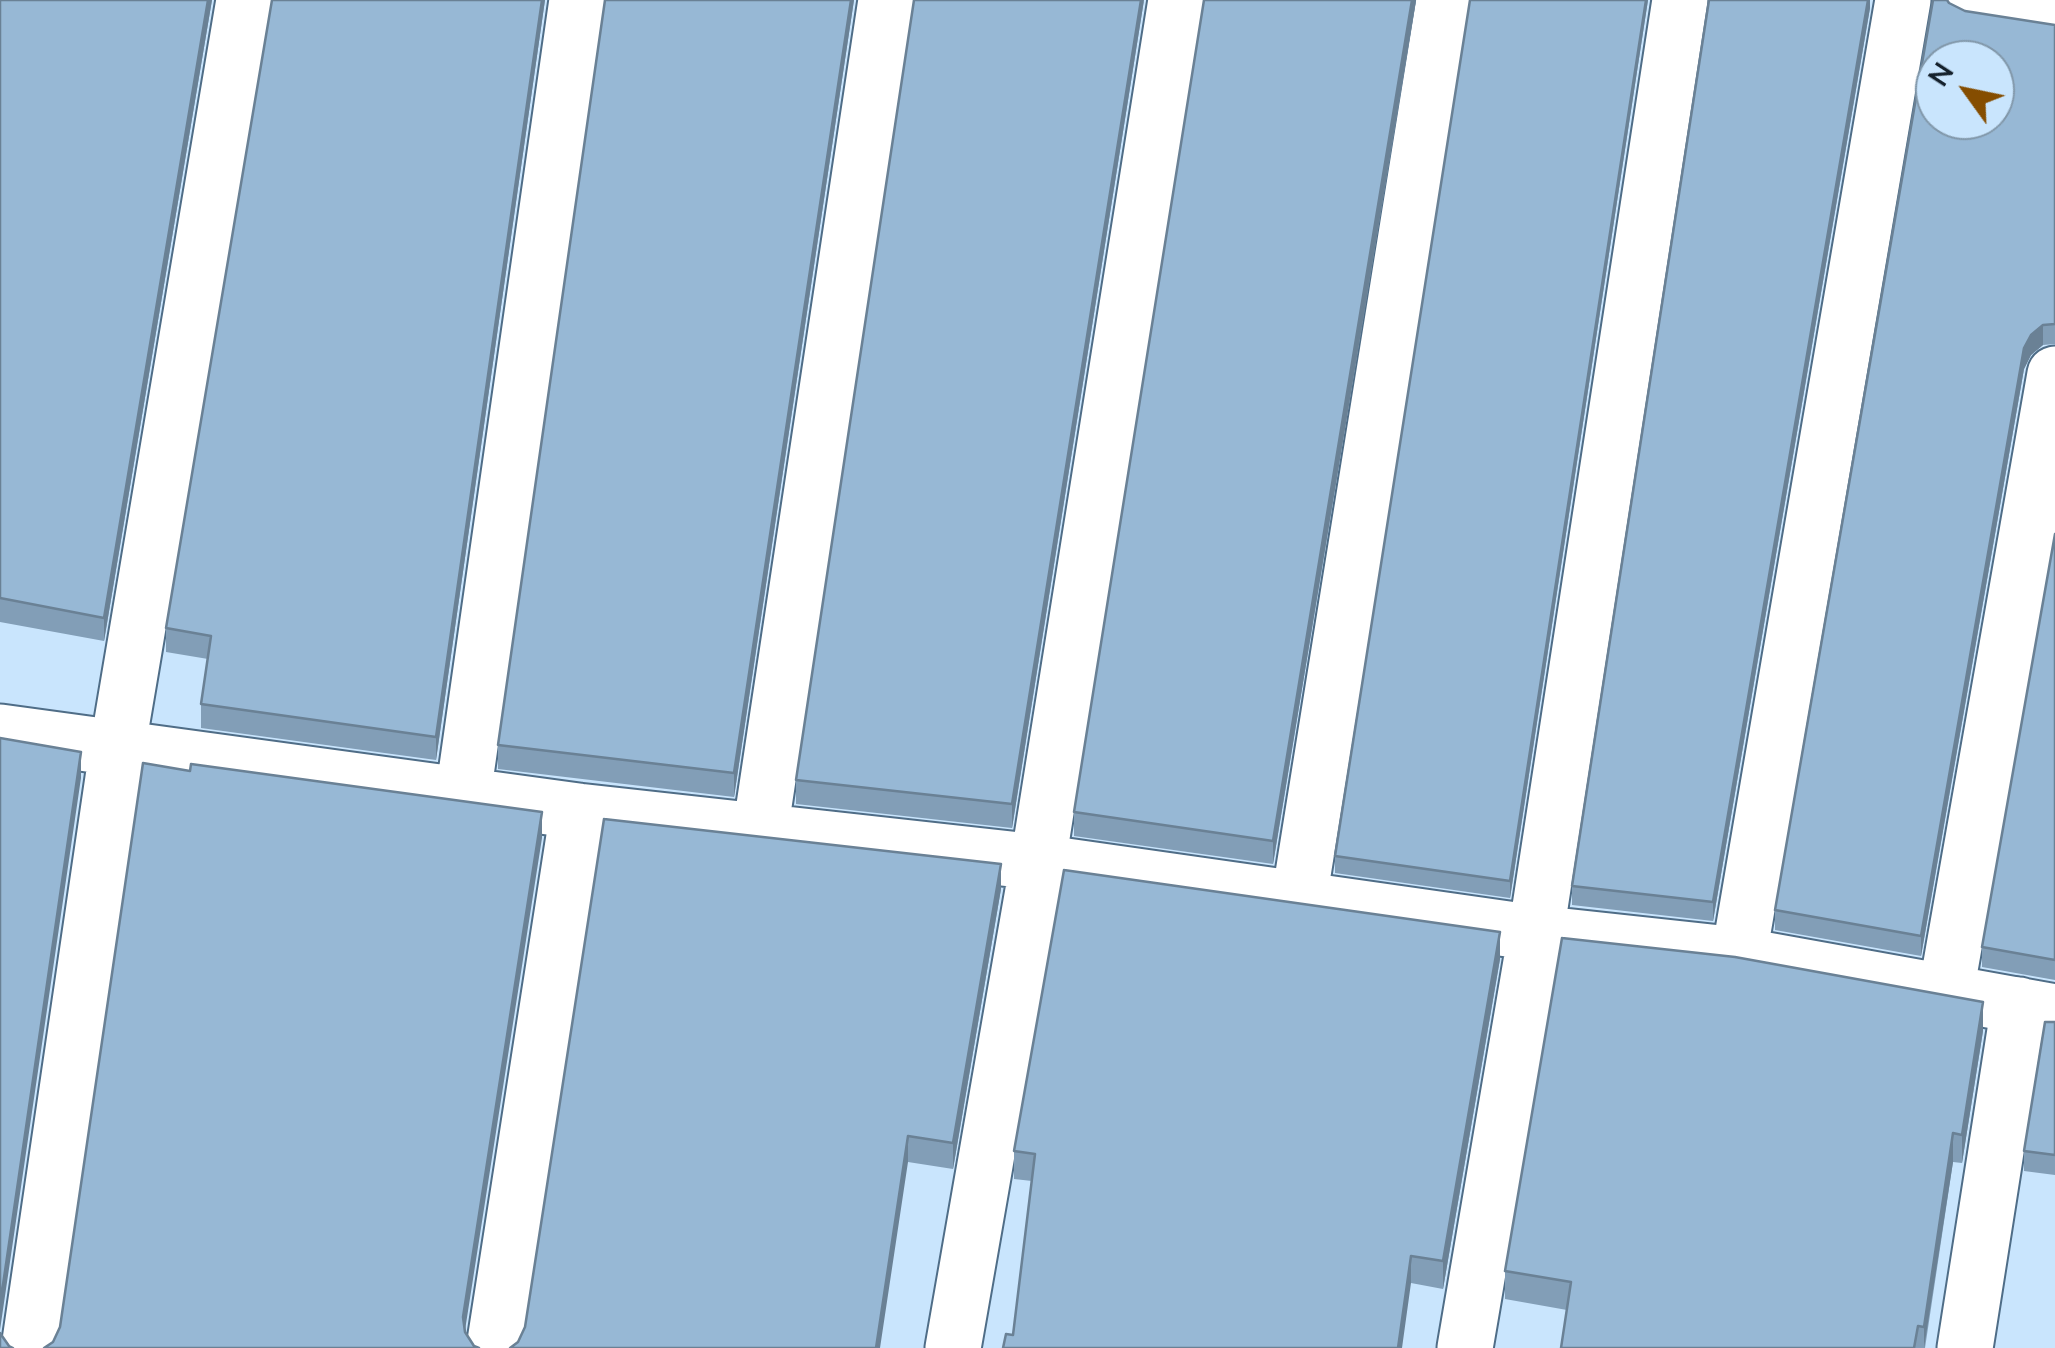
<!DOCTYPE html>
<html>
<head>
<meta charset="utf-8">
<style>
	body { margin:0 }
	#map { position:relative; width:2055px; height:1348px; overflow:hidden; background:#c9e5fd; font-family:"Nunito Sans",sans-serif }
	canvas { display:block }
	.north { position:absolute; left:1915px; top:40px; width:100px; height:100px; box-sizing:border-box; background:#c9e5fd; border:2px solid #8197a9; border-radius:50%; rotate:303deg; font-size:28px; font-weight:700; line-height:40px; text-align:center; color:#15212c }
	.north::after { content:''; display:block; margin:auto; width:35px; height:45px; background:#854d00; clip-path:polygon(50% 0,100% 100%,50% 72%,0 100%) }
</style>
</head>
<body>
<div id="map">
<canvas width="2055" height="1348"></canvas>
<div class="north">N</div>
</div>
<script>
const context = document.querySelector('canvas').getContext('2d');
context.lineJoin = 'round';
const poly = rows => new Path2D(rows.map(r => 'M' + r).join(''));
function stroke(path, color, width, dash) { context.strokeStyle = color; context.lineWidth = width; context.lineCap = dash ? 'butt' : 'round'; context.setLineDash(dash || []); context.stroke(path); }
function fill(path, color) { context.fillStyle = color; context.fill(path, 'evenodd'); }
const minor = poly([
	[1970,0,2055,15],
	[0,732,578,811,1038,862,1536,933,1739,955,2055,1012],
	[463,795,577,0],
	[760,832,886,0],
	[1299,899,1444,0],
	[1739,955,1903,0],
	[1946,992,2055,374],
	[29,1348,117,751,244,0],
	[494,1348,578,811],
	[953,1348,1038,862,1176,0],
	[1465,1348,1536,933,1680,0],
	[1965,1348,2019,1005]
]);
stroke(minor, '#4f6d87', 59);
stroke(minor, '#fff', 55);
fill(poly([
	[0,0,212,0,104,641,0,622],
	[272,0,545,0,436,760,201,728,201,704,208,659,166,652,166,628],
	[605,0,854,0,734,797,498,769,498,745],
	[1144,0,1012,828,796,804,796,780],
	[1416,0,1273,864,1074,836,1074,812],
	[1470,0,1648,0,1510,898,1335,873,1335,856],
	[1870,0,1870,8,1713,921,1572,905,1572,886],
	[1949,3,1965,11,2055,25,2055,344,2043,345,2031,355,2024,369,1921,956,1775,930,1775,910],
	[2055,534,2055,980,1982,967,1982,947],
	[1001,889,953,1169,908,1162,518,1342],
	[1500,959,1443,1289,1411,1283,1013,1335,1032,1181,1014,1179,1014,1151],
	[2055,1022,2055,1175,2024,1171,2024,1151],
	[1983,1031,1962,1163,1953,1162,1925,1348,1561,1348,1567,1310,1505,1299,1505,1271]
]), '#829eb7');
fill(poly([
	[208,0,212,0,104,641,104,618],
	[542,0,545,0,436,760,436,737],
	[851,0,854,0,734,797,734,773],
	[1141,0,1144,0,1012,828,1012,804],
	[1412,0,1416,0,1273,864,1273,841],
	[1646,0,1648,0,1510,898,1510,881],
	[1868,0,1870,0,1870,8,1713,921,1713,902],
	[2043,325,2043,345,2031,355,2024,369,1921,956,1921,936,2024,348,2031,335],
	[81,752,81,778,0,1330,0,1305],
	[542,812,542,838,463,1343,463,1317],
	[1001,864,1001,889,953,1169,953,1143],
	[1500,932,1500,959,1443,1289,1443,1261],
	[1983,1002,1983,1031,1962,1163,1962,1135],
	[1953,1133,1953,1162,1924,1348,1924,1327],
	[908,1136,908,1162,880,1348,876,1348],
	[1411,1256,1411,1283,1402,1348,1398,1348]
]), '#6a8195');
const building = poly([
	[0,0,208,0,104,618,0,598,0,0],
	[272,0,542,0,436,737,201,704,211,636,166,628,272,0],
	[605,0,851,0,734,773,498,745,605,0],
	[914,0,1141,0,1012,804,796,780,914,0],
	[1204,0,1412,0,1273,841,1074,812,1204,0],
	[1470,0,1646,0,1510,881,1335,856,1470,0],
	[1709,0,1868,0,1713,902,1572,886,1709,0],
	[1933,0,1947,0,1949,3,1965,11,2055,25,2055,324,2043,325,2031,335,2024,348,1921,936,1775,910,1933,0],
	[1935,60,1995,60,1995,120,1935,120,1935,60],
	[2055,534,2055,960,1982,947,2055,534],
	[0,738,81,752,0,1305,0,738],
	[143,763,190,771,191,764,542,812,463,1317,465,1332,474,1346,479,1348,44,1348,53,1342,60,1327,143,763],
	[604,819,1001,864,953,1143,908,1136,876,1348,510,1348,518,1342,525,1327,604,819],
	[1064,870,1500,932,1443,1261,1411,1256,1398,1348,1003,1348,1006,1334,1013,1335,1035,1154,1014,1151,1064,870],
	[1562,938,1735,957,1983,1002,1962,1135,1953,1133,1924,1327,1918,1326,1914,1348,1561,1348,1571,1282,1505,1271,1562,938],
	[2045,1022,2055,1022,2055,1155,2024,1151,2045,1022],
	[0,1333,9,1346,13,1348,0,1348,0,1333]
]);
fill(building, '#97b8d5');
stroke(building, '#6a8195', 2.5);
</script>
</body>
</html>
